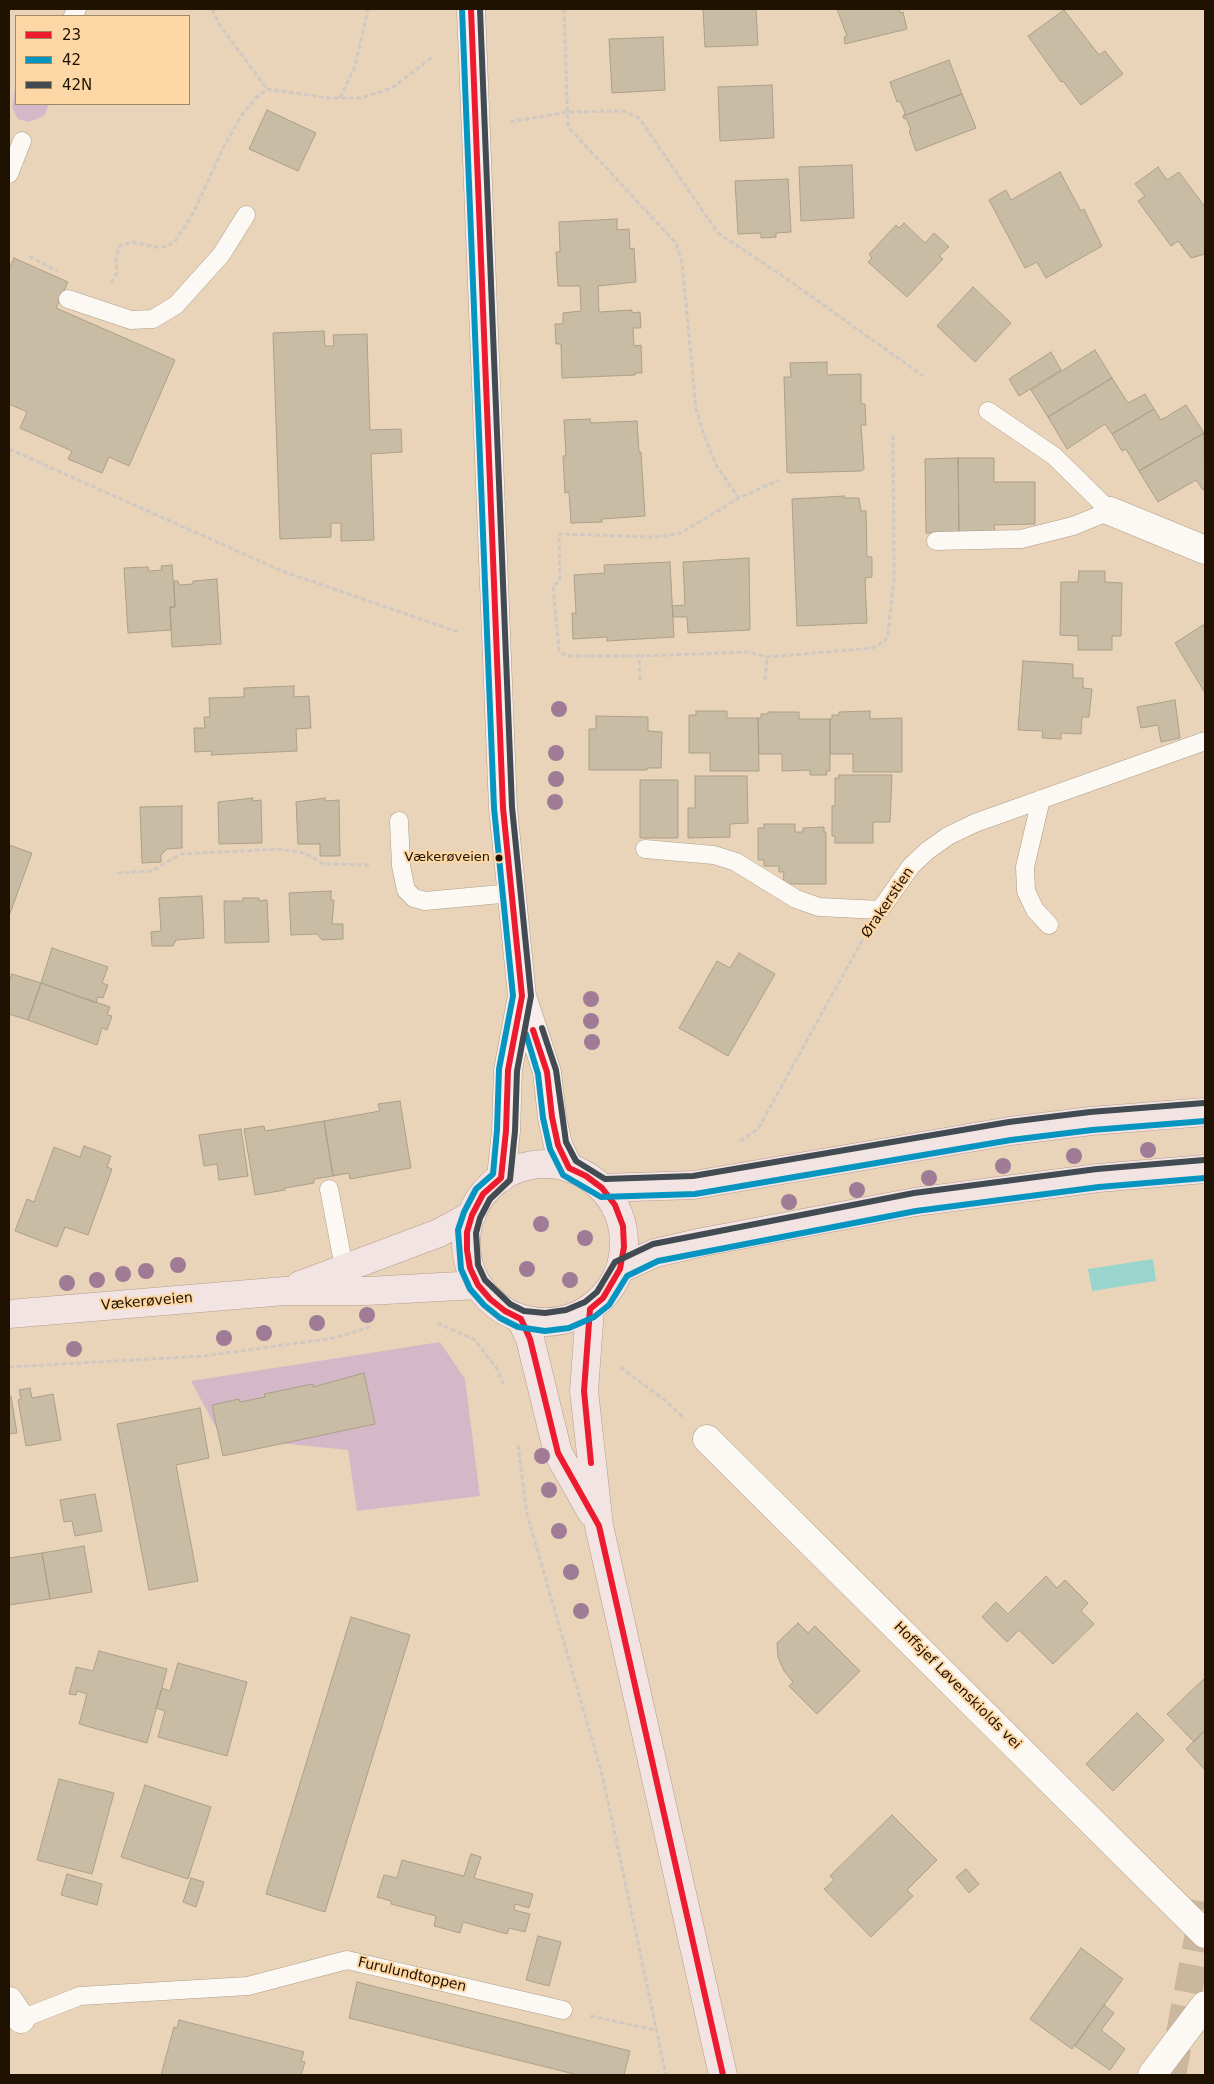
<!DOCTYPE html>
<html>
<head>
<meta charset="utf-8">
<style>
	body { margin:0 }
	#map { position:relative; width:1214px; height:2084px; overflow:hidden; background:#e9d4b9; font-family:"DejaVu Sans",sans-serif }
	canvas { display:block }
	.frame { position:absolute; inset:0; border:10px solid #1f1201; pointer-events:none }
	.legend { position:absolute; left:15px; top:15px; width:175px; height:90px; box-sizing:border-box; background:#fdd7a5; border:1px solid #a48863; margin:0; padding:6px 9px; list-style:none; font-size:15px; color:#1f1201 }
	.legend li { display:flex; align-items:center; gap:10px; height:25px }
	.legend b { width:25px; border:1px solid #a48863 }
</style>
</head>
<body>
<div id="map">
<canvas width="1214" height="2084"></canvas>
<div class="frame"></div>
<ul class="legend">
<li><b style="height:6px;background:#ed1b2f"></b>23</li>
<li><b style="height:6px;background:#0695c1"></b>42</li>
<li><b style="height:6px;background:#424a52"></b>42N</li>
</ul>
</div>
<script>
const context = document.querySelector('canvas').getContext('2d');
context.lineJoin = 'round';
function fill(path, color) { context.fillStyle = color; context.fill(path, 'evenodd'); }
const poly = rows => new Path2D(rows.map(r => 'M' + r).join(''));
function stroke(path, color, width, dash) { context.strokeStyle = color; context.lineWidth = width; context.lineCap = dash ? 'butt' : 'round'; context.setLineDash(dash || []); context.stroke(path); }
function write(font, color, halo, rows, align = 'center') {
  context.font = font + ' "DejaVu Sans",sans-serif'; context.lineWidth = 4; context.setLineDash([]); context.textBaseline = 'middle'; context.strokeStyle = halo; context.fillStyle = color; for (const [text, x, y, turn = 0] of rows) {
    context.save(); context.translate(x, y); context.rotate((+turn || 0) * Math.PI / 180); context.textAlign = isNaN(turn) ? turn : align; if (halo) context.strokeText(text, 0, 0); context.fillText(text, 0, 0); context.restore();
  }
}
fill(poly([
	[16,82,16,104,49,104,44,116,29,122,18,119,12,107],
	[440,1342,465,1379,480,1496,357,1511,348,1450,221,1437,191,1381]
]), '#d5b8c8');
fill(poly([
	[1153,1259,1156,1281,1092,1291,1088,1269]
]), '#99d5cc');
const building = poly([
	[703,9,756,9,758,45,705,47,703,9],
	[837,9,899,9,900,13,903,12,907,29,845,44,844,37,847,36,837,9],
	[1064,10,1099,55,1105,51,1123,74,1081,105,1063,81,1061,82,1028,36,1064,10],
	[663,37,665,90,612,93,609,39,663,37],
	[949,60,962,94,903,116,905,113,900,101,897,102,890,82,949,60],
	[772,85,774,138,720,141,718,87,772,85],
	[962,94,976,128,916,151,909,131,911,130,906,118,904,119,903,116,962,94],
	[267,110,316,133,298,171,249,149,267,110],
	[852,165,854,218,801,221,799,167,852,165],
	[1158,167,1167,180,1179,172,1205,207,1205,254,1191,258,1178,241,1171,246,1138,201,1145,196,1135,184,1158,167],
	[1060,172,1081,211,1084,209,1102,246,1046,278,1037,262,1025,268,989,200,1006,190,1011,200,1060,172],
	[788,179,791,232,776,233,776,237,761,238,761,233,738,234,735,181,788,179],
	[617,219,617,230,629,229,630,249,634,248,636,282,598,286,599,312,632,310,632,313,640,312,641,328,633,328,634,346,641,345,642,373,635,373,635,375,562,378,561,344,556,344,555,324,563,324,563,313,581,311,580,286,558,286,556,252,560,252,559,222,617,219],
	[904,223,925,243,934,233,949,247,939,256,943,259,907,297,868,262,872,258,869,254,896,225,899,228,904,223],
	[14,258,68,282,56,308,175,360,129,466,109,457,102,473,68,459,72,451,20,428,27,412,9,404,9,270,14,258],
	[973,287,1011,323,975,362,937,326,973,287],
	[324,331,325,346,334,346,333,335,367,334,370,430,401,429,402,452,371,454,374,540,341,541,341,523,331,523,331,537,280,539,273,333,324,331],
	[1095,350,1112,378,1048,417,1031,390,1095,350],
	[1051,352,1061,370,1019,396,1009,379,1051,352],
	[827,362,827,375,861,374,861,404,865,404,866,425,861,425,864,469,861,471,790,473,787,472,784,377,791,377,790,363,827,362],
	[1112,378,1128,403,1145,394,1154,409,1112,434,1105,424,1067,449,1048,417,1112,378],
	[1186,405,1204,433,1139,471,1126,449,1122,451,1112,434,1154,409,1161,420,1186,405],
	[590,419,591,423,637,421,639,452,641,452,645,516,602,519,602,522,571,523,569,492,565,493,563,456,566,456,564,420,590,419],
	[1204,433,1205,488,1203,490,1196,480,1158,502,1139,471,1204,433],
	[958,458,994,458,994,482,1035,482,1035,524,994,525,995,532,959,533,958,458],
	[958,458,959,533,926,533,925,459,958,458],
	[844,496,844,498,859,498,861,511,866,511,867,557,872,557,872,577,865,578,867,623,797,626,792,499,844,496],
	[749,558,750,630,688,633,687,617,673,617,672,606,685,605,683,562,749,558],
	[670,562,674,637,607,641,607,637,573,639,572,613,576,613,574,575,605,573,604,565,670,562],
	[172,565,175,607,170,607,171,630,128,633,124,568,148,567,149,571,162,570,161,566,172,565],
	[1079,571,1105,571,1105,582,1122,583,1121,636,1112,636,1112,650,1078,650,1078,636,1060,635,1061,582,1078,582,1079,571],
	[217,579,221,644,172,647,170,607,175,607,174,581,178,581,179,585,193,584,193,581,217,579],
	[1203,625,1205,629,1205,693,1175,643,1203,625],
	[1023,661,1073,664,1073,678,1083,678,1083,688,1092,689,1089,717,1082,717,1081,734,1061,733,1061,739,1042,738,1043,731,1018,730,1023,661],
	[294,686,294,697,309,696,311,728,296,729,297,751,211,755,212,751,195,752,194,728,205,728,204,717,210,717,209,698,244,697,244,688,294,686],
	[1175,700,1180,738,1161,742,1158,725,1141,728,1137,707,1175,700],
	[696,711,727,711,727,718,758,718,759,771,710,771,710,753,689,753,689,715,696,715,696,711],
	[870,711,870,719,902,718,902,772,853,772,853,754,830,754,830,719,832,719,832,715,839,715,839,712,870,711],
	[768,712,799,712,799,719,830,719,830,771,826,771,827,775,810,775,810,770,782,771,782,754,759,754,758,718,761,718,761,714,768,714,768,712],
	[596,716,648,717,648,731,662,732,661,768,647,768,647,770,589,770,589,729,596,729,596,716],
	[839,775,892,775,890,822,873,822,873,843,835,843,835,836,832,836,832,806,835,806,835,778,839,778,839,775],
	[695,776,747,776,748,823,730,824,730,837,688,838,688,808,695,808,695,776],
	[640,780,678,780,678,838,640,838,640,780],
	[253,798,252,801,261,800,262,843,219,844,218,802,253,798],
	[325,798,325,801,339,800,340,856,320,856,320,844,298,844,296,802,325,798],
	[182,806,182,848,167,849,161,855,161,862,142,863,140,807,182,806],
	[764,824,795,824,795,832,803,832,803,828,824,827,824,832,826,832,826,884,786,884,786,882,783,882,784,872,779,872,779,866,764,866,764,860,758,860,758,828,764,828,764,824],
	[9,845,32,853,9,916,9,845],
	[331,891,331,900,334,900,332,924,343,924,343,939,322,940,317,934,291,935,289,893,331,891],
	[202,896,204,938,176,940,173,946,152,946,151,932,161,931,159,898,202,896],
	[243,898,259,898,259,901,267,900,269,942,225,943,224,901,243,901,243,898],
	[52,948,108,967,102,983,108,985,103,998,98,997,96,1003,41,983,52,948],
	[739,953,775,974,728,1056,679,1028,717,961,730,968,739,953],
	[12,974,41,983,28,1020,9,1014,9,982,12,974],
	[41,983,110,1007,107,1015,112,1016,107,1030,102,1028,97,1045,28,1020,41,983],
	[400,1101,411,1168,350,1179,349,1173,333,1176,324,1121,380,1111,378,1104,400,1101],
	[324,1121,333,1176,314,1179,314,1183,285,1188,285,1190,255,1195,244,1129,264,1126,265,1131,324,1121],
	[241,1129,248,1176,219,1180,217,1164,204,1166,199,1135,241,1129],
	[84,1146,111,1156,107,1167,112,1169,88,1235,65,1227,57,1247,15,1231,27,1199,34,1202,54,1147,80,1157,84,1146],
	[364,1373,375,1424,223,1456,212,1405,239,1399,240,1402,265,1397,264,1394,313,1384,313,1387,364,1373],
	[30,1388,32,1398,53,1394,61,1440,26,1446,18,1400,21,1399,19,1390,30,1388],
	[9,1396,11,1396,17,1433,9,1434,9,1396],
	[200,1408,209,1458,176,1465,198,1581,149,1590,117,1424,200,1408],
	[95,1494,102,1531,75,1536,72,1521,64,1522,60,1500,95,1494],
	[84,1546,92,1592,50,1599,42,1553,84,1546],
	[42,1553,50,1599,9,1605,9,1558,42,1553],
	[1046,1576,1057,1588,1065,1580,1088,1603,1081,1611,1094,1624,1053,1664,1019,1630,1007,1642,982,1617,996,1602,1008,1614,1046,1576],
	[351,1617,410,1635,325,1912,266,1894,351,1617],
	[798,1623,808,1633,815,1626,860,1671,817,1714,789,1686,793,1682,784,1671,778,1657,777,1643,798,1623],
	[99,1651,167,1669,147,1743,79,1724,87,1694,77,1691,76,1695,69,1694,76,1667,93,1671,99,1651],
	[178,1663,247,1682,227,1756,158,1737,165,1711,156,1708,162,1688,170,1691,178,1663],
	[1205,1678,1205,1730,1194,1742,1167,1714,1205,1678],
	[1137,1713,1164,1740,1113,1791,1086,1764,1137,1713],
	[1205,1730,1205,1770,1186,1749,1205,1730],
	[59,1779,114,1793,92,1874,37,1860,59,1779],
	[145,1785,211,1807,188,1879,121,1857,145,1785],
	[892,1815,937,1860,907,1890,913,1896,871,1937,824,1889,834,1880,830,1876,892,1815],
	[471,1854,481,1857,474,1878,533,1894,529,1908,515,1904,514,1910,530,1914,525,1932,509,1928,507,1934,463,1922,460,1933,434,1926,436,1916,391,1904,391,1901,377,1897,384,1875,397,1878,402,1860,464,1876,471,1854],
	[966,1869,979,1884,969,1893,956,1877,966,1869],
	[67,1874,102,1884,97,1905,61,1895,67,1874],
	[191,1878,204,1882,196,1907,183,1902,191,1878],
	[538,1936,561,1942,549,1986,526,1980,538,1936],
	[1081,1948,1123,1979,1072,2049,1030,2019,1081,1948],
	[357,1982,630,2051,624,2075,578,2075,349,2018,357,1982],
	[1104,2005,1114,2013,1101,2030,1125,2049,1110,2070,1075,2046,1104,2005],
	[179,2020,304,2052,301,2061,305,2062,301,2075,161,2075,174,2027,177,2028,179,2020]
]);
fill(building, '#c8bca5');
stroke(building, '#ac9f89', 1);
stroke(poly([
	[1172,2075,1205,1902]
]), '#cbb79d', 28, [28, 14]);
const lane = poly([
	[73,16,77,9],
	[9,174,22,141],
	[68,299,131,320,153,319,176,305,221,255,246,215],
	[936,541,1021,539,1073,526,1110,511,1054,456,988,411],
	[1041,799,1025,867,1026,891,1035,910,1049,925],
	[399,821,401,866,406,890,414,898,425,901,512,893],
	[645,849,714,855,736,862,796,899,819,907,880,910,911,866,927,851,948,836,975,823,1205,741],
	[329,1189,346,1278],
	[21,2019,80,1996,248,1986,347,1960,563,2010]
]);
const street = poly([
	[1110,511,1205,550],
	[707,1439,1205,1934],
	[9,2001,21,2019],
	[1152,2075,1205,2005]
]);
const secondary = poly([
	[471,9,503,808,522,996,508,1070,506,1131,501,1178],
	[523,999,547,1072,552,1117,558,1145,569,1168]
]);
const primary = poly([
	'466 1243a79 79 0 1 1 158 0a79 79 0 1 1-158 0Z',
	[602,1188,694,1185,1010,1131,1091,1121,1205,1112],
	[620,1269,655,1253,703,1242,915,1202,1098,1178,1205,1169],
	[300,1285,439,1233,472,1215],
	[590,1309,584,1391,599,1526,723,2075],
	[9,1314,285,1291,367,1291,478,1285],
	[521,1319,530,1339,558,1453,592,1513]
]);
stroke(lane, '#ad9d88', 19);
stroke(street, '#ad9d88', 29);
stroke(secondary, '#ad9d88', 29);
stroke(primary, '#b69b90', 29);
stroke(poly([
	[212,9,219,24,267,89],
	[564,9,568,127,676,243,682,262,696,409,705,438,717,467,739,498],
	[340,98,355,66,368,9],
	[510,122,567,112,624,111,639,118,718,233,787,279,923,376],
	[29,256,57,271],
	[111,283,117,273,116,259,119,246,133,242,161,248,174,243,193,214,222,150,241,116,256,98,267,89,329,98,361,98,392,88,434,56],
	[9,449,282,571,458,632],
	[639,656,749,652,767,657],
	[640,680,639,656,566,656,559,651,553,586,560,581,559,534,656,537,681,533,739,498,779,480],
	[765,680,767,657,872,648,885,641,888,633,894,579,893,434],
	[117,873,152,871,181,854,281,849,305,853,324,864,371,865],
	[740,1141,758,1129,863,939],
	[437,1323,474,1339,497,1369,504,1386],
	[9,1367,204,1356,334,1338,370,1327],
	[620,1367,666,1401,683,1417],
	[518,1445,527,1514,603,1778,666,2075],
	[590,2016,656,2030]
]), '#d0c9c2', 3, [5, 2.5]);
stroke(lane, '#fcf9f4', 18);
stroke(street, '#fcf9f4', 28);
stroke(secondary, '#f7eeeb', 28);
stroke(primary, '#f2e4e2', 28);
stroke(poly([
	[471,9,503,808,522,996,508,1070,506,1131,501,1178,483,1194,472,1215,467,1232,467,1250,470,1268,478,1285,490,1299,505,1311,521,1319,530,1339,558,1453,599,1526,723,2075],
	[533,1030,547,1072,552,1117,558,1145,569,1168,586,1176,602,1188,615,1205,623,1226,624,1247,620,1269,603,1298,590,1309,584,1391,591,1463]
]), '#ed1b2f', 6);
stroke(poly([
	[462,9,494,808,513,996,499,1069,497,1130,493,1174,476,1189,464,1212,458,1230,461,1269,470,1289,484,1305,500,1318,518,1327,545,1331,569,1328,594,1317,609,1305,627,1276,658,1261,916,1211,1099,1187,1205,1178],
	[526,1034,538,1074,543,1118,550,1149,563,1175,601,1197,695,1194,1011,1140,1092,1130,1205,1121]
]), '#0695c1', 6);
stroke(poly([
	[480,9,512,807,531,996,517,1071,515,1131,510,1180,490,1199,480,1218,476,1233,478,1265,485,1280,510,1304,524,1311,545,1313,566,1310,585,1302,597,1292,615,1262,653,1244,914,1193,1097,1169,1204,1160],
	[542,1028,556,1070,566,1142,576,1161,605,1179,693,1176,1009,1122,1090,1112,1204,1103]
]), '#424a52', 6);
context.fillStyle = '#9f7b95';
for (const [x, y] of [
	[559,709],
	[556,753],
	[556,779],
	[555,802],
	[591,999],
	[591,1021],
	[592,1042],
	[1148,1150],
	[1074,1156],
	[1003,1166],
	[929,1178],
	[857,1190],
	[789,1202],
	[541,1224],
	[585,1238],
	[178,1265],
	[527,1269],
	[146,1271],
	[123,1274],
	[97,1280],
	[570,1280],
	[67,1283],
	[367,1315],
	[317,1323],
	[264,1333],
	[224,1338],
	[74,1349],
	[542,1456],
	[549,1490],
	[559,1531],
	[571,1572],
	[581,1611]
]) { context.beginPath(); context.arc(x, y, 8, 0, 2 * Math.PI); context.fill(); }
for (const [x, y, r, color] of [
	[499,858,4.5,"#1f1201"]
]) { const dot = new Path2D(); dot.arc(x, y, r, 0, 2 * Math.PI); context.fillStyle = color; context.fill(dot); stroke(dot, '#fdd7a5', 2); }
write('13px', '#1f1201', '#fdd7a5', [
	["Vækerøveien",490,858]
], 'right');
write('14px', '#1f1201', '#fdd7a5', [
	["Ørakerstien",888,903,-56],
	["Vækerøveien",147,1302,-5],
	["Hoffsjef Løvenskiolds vei",957,1686,45],
	["Furulundtoppen",412,1975,13]
]);
</script>
</body>
</html>
